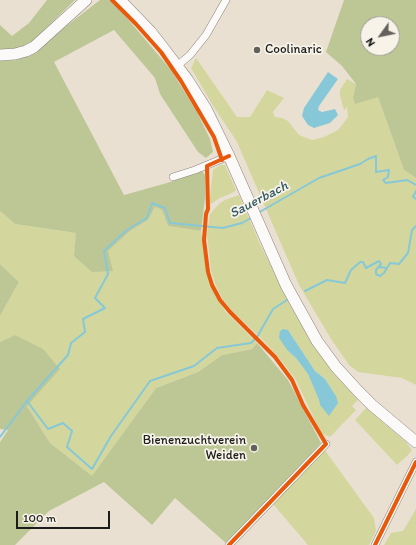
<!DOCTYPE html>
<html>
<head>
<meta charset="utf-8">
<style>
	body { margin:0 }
	#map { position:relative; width:416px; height:545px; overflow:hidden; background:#eae0d2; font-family:Itim,sans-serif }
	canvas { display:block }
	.north { position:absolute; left:360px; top:16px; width:40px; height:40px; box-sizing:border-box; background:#f7f3e8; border:1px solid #9f9d96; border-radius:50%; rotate:237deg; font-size:11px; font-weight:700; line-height:16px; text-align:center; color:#1c1c1c }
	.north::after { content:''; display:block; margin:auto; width:14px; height:18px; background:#64615c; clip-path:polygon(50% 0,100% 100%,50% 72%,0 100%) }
	.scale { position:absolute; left:16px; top:511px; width:94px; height:18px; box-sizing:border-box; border:2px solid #1c1c1c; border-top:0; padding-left:5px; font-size:12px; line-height:14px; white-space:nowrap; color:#1c1c1c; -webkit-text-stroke:3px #f7f3e8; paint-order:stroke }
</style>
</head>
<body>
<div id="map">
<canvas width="416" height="545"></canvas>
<div class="north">N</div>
<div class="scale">100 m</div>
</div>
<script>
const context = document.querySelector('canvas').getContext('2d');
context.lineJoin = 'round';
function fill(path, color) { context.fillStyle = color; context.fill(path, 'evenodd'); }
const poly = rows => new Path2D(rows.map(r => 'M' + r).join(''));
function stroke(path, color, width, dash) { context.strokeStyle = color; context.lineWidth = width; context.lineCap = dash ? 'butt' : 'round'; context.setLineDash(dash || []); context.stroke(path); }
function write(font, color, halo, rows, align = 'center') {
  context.font = font + ' Itim,sans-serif'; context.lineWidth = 3.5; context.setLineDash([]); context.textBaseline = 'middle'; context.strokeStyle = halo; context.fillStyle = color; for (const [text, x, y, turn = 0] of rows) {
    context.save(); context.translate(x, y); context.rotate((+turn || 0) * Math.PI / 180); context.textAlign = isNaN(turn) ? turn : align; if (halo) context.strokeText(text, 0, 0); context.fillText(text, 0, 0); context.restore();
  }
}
fill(poly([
	[196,58,237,117,250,117,267,90,284,98,273,112,275,117,282,118,288,121,299,135,312,140,324,137,338,130,348,117,347,107,344,110,340,96,340,90,347,79,356,84,353,97,378,97,404,170,416,178,416,385,402,378,358,372,349,365,331,339,299,285,237,142,212,104,191,68],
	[220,165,225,165,236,190,232,193,220,198,209,205,213,170],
	[239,195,259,242,289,303,314,346,333,372,358,400,352,406,356,410,330,437,321,433,296,380,281,360,263,340,231,310,223,300,216,286,211,271,207,234,210,214,219,204,225,200],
	[288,330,315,371,325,379,336,396,324,409,320,405,319,400,308,374,296,358,288,351],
	[155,207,162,210,168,226,201,231,210,284,225,311,257,343,252,349,222,355,198,372,156,388,92,477,50,443,27,406,15,335,0,342,0,316,19,282,0,264,0,211,15,224,76,233,108,251,130,231,148,220],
	[366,408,405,441,412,450,408,455,397,465,355,420],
	[324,449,374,518,376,531,369,545,308,545,273,504],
	[416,509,416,545,384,545,391,533,403,531]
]), '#d3d79d');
fill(poly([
	[47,0,75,0,30,44,16,50,0,49,0,25,12,36,29,23],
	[100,0,110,0,115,4,171,70,197,112,210,139,213,152,206,158,198,152,160,94,155,78,114,30,54,62,124,195,167,183,202,171,205,175,205,199,201,231,168,226,162,210,155,207,148,220,130,231,108,251,113,271,92,272,74,256,76,233,15,224,0,211,0,61,17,60,30,54],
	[344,0,416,0,416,178,404,170,378,97,355,104,353,97,356,84,342,66,326,52],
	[368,24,392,24,392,48,368,48],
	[0,264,19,282,0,316],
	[15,335,43,349,60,369,27,406,50,443,92,476,156,388,198,372,222,355,252,349,257,343,288,380,321,443,227,544,175,498,152,525,104,482,49,511,15,545,0,545,0,442,8,430,0,429,0,342]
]), '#bdc796');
fill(poly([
	[328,72,338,79,319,106,318,110,322,112,335,109,338,115,330,123,314,128,308,125,302,116,304,108],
	[283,329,288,330,315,371,325,379,336,396,338,403,329,416,320,405,319,400,308,374,296,358,288,351,279,338,280,331]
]), '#86c8d7');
stroke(poly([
	[416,191,413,197,416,199],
	[258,213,319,178,360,164,368,159,376,156,376,172,389,170,388,177,383,180,386,183,407,180,416,185],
	[379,267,387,268],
	[305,291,327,280,345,283,351,270,360,262,363,262,366,268,379,261,381,264,376,270,376,274,380,276,384,273,390,263,399,264,408,253,412,230,416,226],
	[27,401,48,429,63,423,72,431,67,447,92,469,111,436,150,381,194,366,217,348,251,343,257,337,273,309,287,300],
	[0,437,27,401,68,355,71,343,85,332,83,319,105,308,95,298,108,274,104,251,127,230,147,218,152,203,165,208,170,223,223,228,242,223,251,218]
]), '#86c8d7', 2);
const minor = poly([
	[177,66,190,55,206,35,226,0],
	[173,177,195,170,229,156],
	[229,545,326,444],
	[375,545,416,462]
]);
const primary = poly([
	[120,0,150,31,161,45,187,79,206,109,229,156,286,285,317,341,336,367,358,391,372,405,416,442],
	[0,55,15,54,26,51,34,47,86,0]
]);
stroke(minor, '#89847d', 8);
stroke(primary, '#89847d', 12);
stroke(minor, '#fcfaf8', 7);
stroke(primary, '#fcfaf8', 11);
stroke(poly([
	[112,0,136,24,161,52,181,81,214,137,222,160],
	[229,156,207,166,208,209,206,214,204,240,208,272,212,285,220,300,230,312,275,357,292,380,303,405,326,444,229,545],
	[375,545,416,462]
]), '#e8590c', 4);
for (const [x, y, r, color] of [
	[257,50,4,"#64615c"],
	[254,448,4,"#64615c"]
]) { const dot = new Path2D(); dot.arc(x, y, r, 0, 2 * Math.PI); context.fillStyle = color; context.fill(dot); stroke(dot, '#f7f3e8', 1.5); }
write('13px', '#1c1c1c', '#f7f3e8', [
	["Coolinaric",265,50],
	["Bienenzuchtverein",246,441,"right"],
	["Weiden",246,456,"right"]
], 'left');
write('italic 14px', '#355c68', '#f7f3e8', [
	["Sauerbach",259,200,-28]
]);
</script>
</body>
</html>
